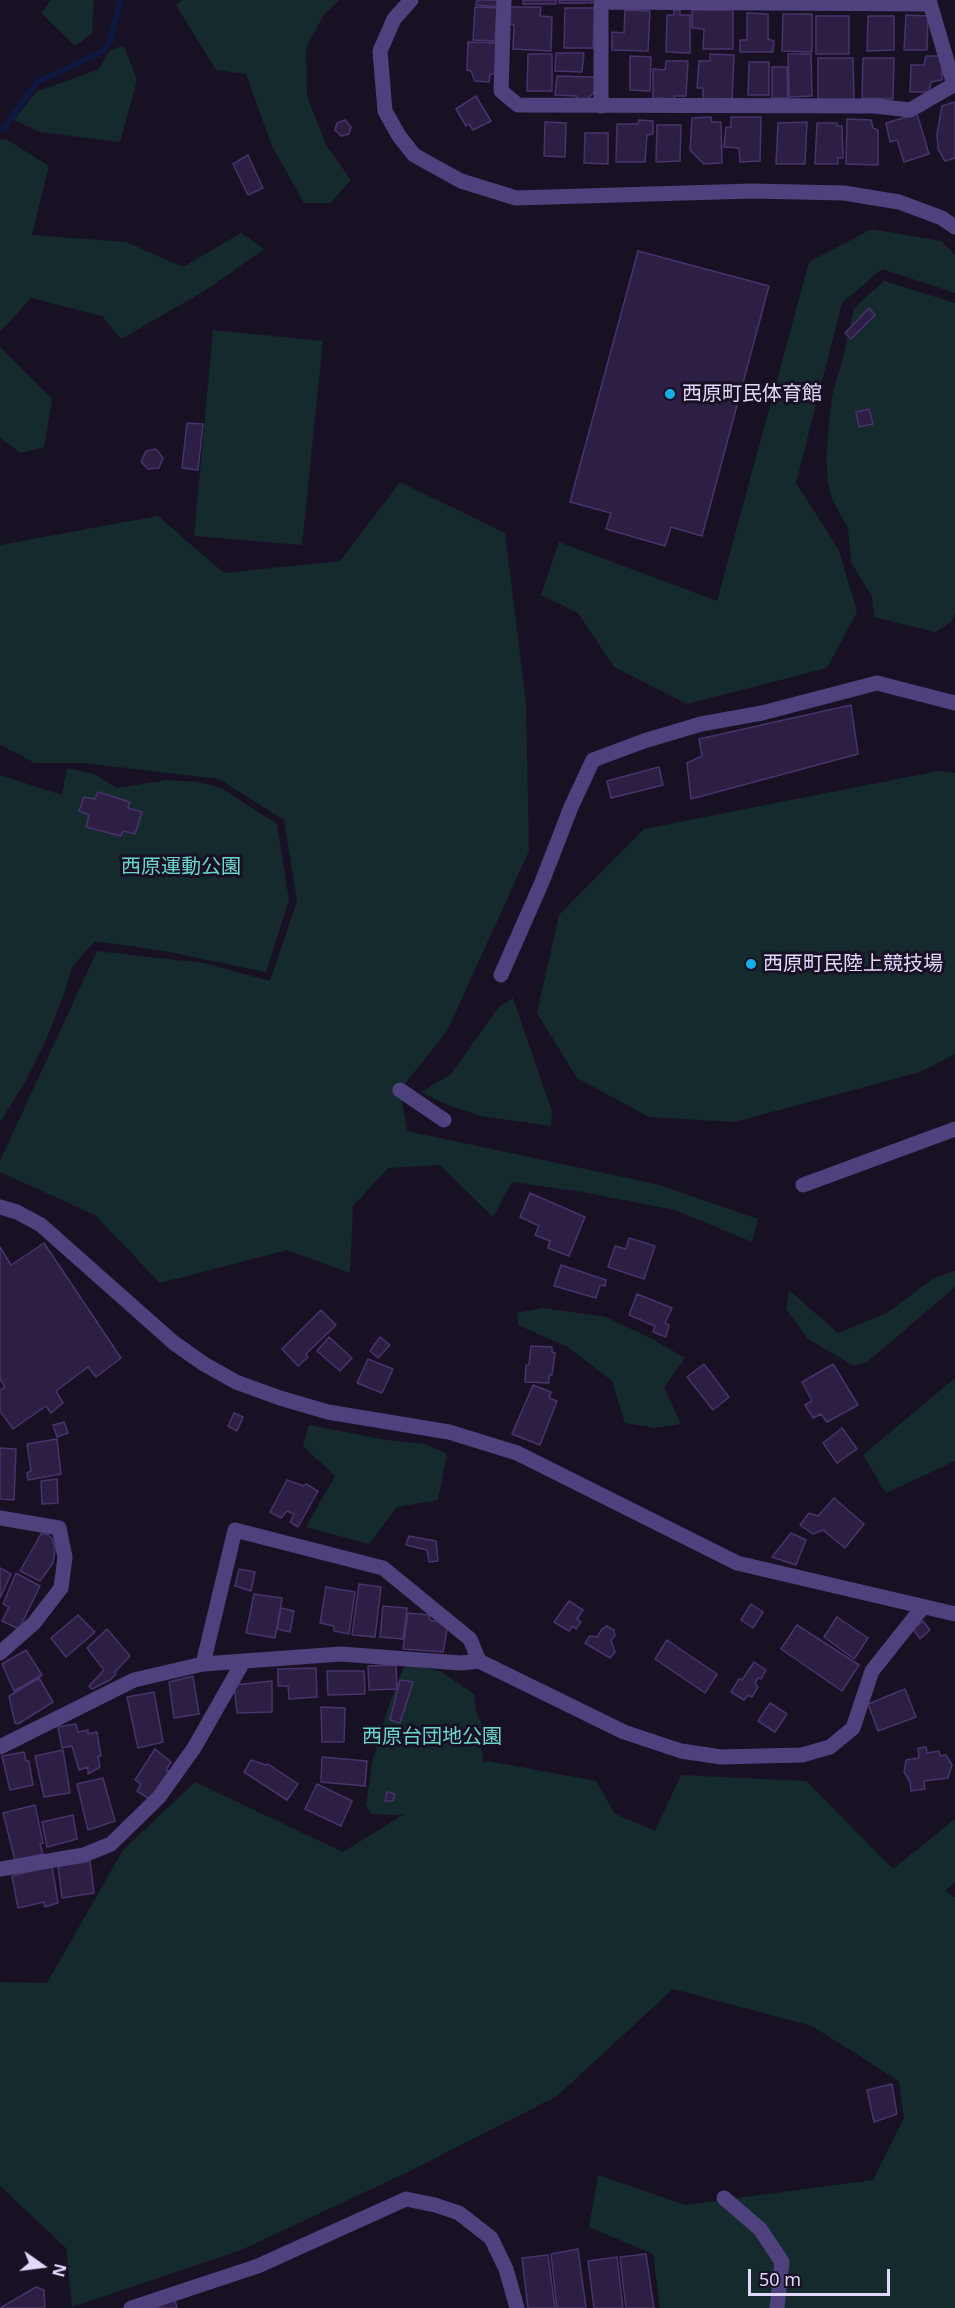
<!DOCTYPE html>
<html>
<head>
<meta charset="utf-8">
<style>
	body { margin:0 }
	#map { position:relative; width:955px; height:2308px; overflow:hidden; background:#181124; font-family:"Noto Sans",sans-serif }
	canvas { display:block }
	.north { position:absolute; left:12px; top:2236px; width:60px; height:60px; -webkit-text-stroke:4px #181124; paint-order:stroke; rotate:104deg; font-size:16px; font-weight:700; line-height:24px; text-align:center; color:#e2d8fb }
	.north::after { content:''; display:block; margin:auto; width:21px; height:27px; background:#e2d8fb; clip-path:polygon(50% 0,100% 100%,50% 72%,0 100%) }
	.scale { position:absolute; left:748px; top:2269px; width:142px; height:27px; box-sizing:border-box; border:3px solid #e2d8fb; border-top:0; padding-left:8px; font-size:18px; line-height:21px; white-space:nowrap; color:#e2d8fb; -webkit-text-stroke:4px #181124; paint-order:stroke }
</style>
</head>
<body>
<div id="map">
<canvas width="955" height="2308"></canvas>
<div class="north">N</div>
<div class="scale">50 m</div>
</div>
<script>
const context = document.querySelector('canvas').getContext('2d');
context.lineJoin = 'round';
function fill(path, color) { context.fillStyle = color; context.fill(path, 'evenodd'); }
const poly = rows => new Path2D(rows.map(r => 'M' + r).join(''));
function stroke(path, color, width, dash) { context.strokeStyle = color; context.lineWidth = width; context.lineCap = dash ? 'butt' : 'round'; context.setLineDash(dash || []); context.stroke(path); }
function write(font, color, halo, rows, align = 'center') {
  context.font = font + ' "Noto Sans","Noto Sans JP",sans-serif'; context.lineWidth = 6; context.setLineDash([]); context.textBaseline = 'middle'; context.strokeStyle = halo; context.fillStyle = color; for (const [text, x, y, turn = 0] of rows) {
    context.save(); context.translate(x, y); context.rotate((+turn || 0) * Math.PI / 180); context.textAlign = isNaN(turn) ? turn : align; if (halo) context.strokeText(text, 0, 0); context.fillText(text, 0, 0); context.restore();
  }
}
fill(poly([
	[51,0,94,0,92,33,75,46,41,13],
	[182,0,340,0,324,14,306,48,307,96,326,145,351,180,330,203,304,203,272,146,246,74,216,70,176,5],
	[124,46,137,80,120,142,40,132,14,120,36,92,99,69,110,50],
	[6,139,49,166,32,235,126,242,183,267,241,233,264,249,206,290,121,339,102,316,31,298,0,332,0,140],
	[872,229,941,241,955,255,955,293,882,269,842,303,796,483,839,550,857,612,827,668,687,704,614,667,578,613,541,595,559,542,717,601,809,262],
	[884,281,955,303,955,612,952,621,935,632,874,617,872,597,851,562,848,528,831,497,828,480,826,456,832,396,844,355,854,308],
	[213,330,323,341,302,545,194,536],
	[0,347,52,399,44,447,21,453,0,438],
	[400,482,505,533,526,702,529,851,447,1031,400,1090,407,1131,656,1184,758,1219,752,1242,675,1210,582,1192,512,1182,493,1217,440,1165,388,1168,353,1206,350,1273,287,1250,160,1283,95,1215,0,1172,0,1161,97,951,204,963,270,981,297,901,284,820,219,779,84,763,35,763,0,745,0,545,158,516,224,573,340,561],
	[67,768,94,774,117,788,167,780,199,782,221,788,277,824,289,900,266,972,164,951,95,941,72,967,65,991,46,1040,25,1082,0,1122,0,775,62,795],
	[938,771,955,773,955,1054,920,1072,735,1122,649,1117,577,1078,537,1013,559,915,644,829],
	[513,998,552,1112,551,1126,481,1116,450,1106,421,1092,450,1075,499,1007],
	[955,1271,955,1287,867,1362,854,1366,808,1339,786,1309,789,1290,838,1333,887,1313,934,1278],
	[543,1308,606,1317,654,1340,685,1358,664,1388,681,1424,655,1428,625,1423,612,1381,568,1347,518,1325,517,1313],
	[955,1378,955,1461,886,1493,863,1455],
	[309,1425,386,1440,426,1444,447,1454,438,1500,397,1507,369,1544,306,1527,335,1476,303,1446],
	[405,1664,440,1671,474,1694,476,1711,484,1729,481,1745,484,1763,488,1761,596,1781,615,1814,655,1831,681,1775,806,1781,893,1869,955,1819,955,1882,945,1891,955,1897,955,2308,660,2308,653,2254,589,2227,598,2175,685,2205,873,2180,904,2118,899,2081,812,2026,673,1989,557,2096,408,2172,241,2250,72,2307,66,2248,0,2186,0,1982,47,1983,123,1850,195,1782,343,1852,406,1813,397,1815,371,1814,366,1805,372,1762,389,1705]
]), '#152a2d');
stroke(poly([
	[0,129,4,128,37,82,102,52,111,39,120,0]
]), '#0f183f', 6);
const building = poly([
	[477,0,498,0,498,7,476,5,477,0],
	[523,0,556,0,556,4,523,4,523,0],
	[559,0,592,0,592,3,559,3,559,0],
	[475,7,497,8,495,41,473,40,475,7],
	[510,7,541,7,540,16,552,17,551,51,513,49,514,25,508,23,510,7],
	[565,8,595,8,593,48,564,48,565,8],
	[625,10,650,11,648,51,612,50,612,32,624,33,625,10],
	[674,10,680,10,680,15,690,15,690,53,666,52,667,15,674,15,674,10],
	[692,10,733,10,733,49,703,49,704,29,692,28,692,10],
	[747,13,768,14,768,39,774,41,773,52,740,52,740,40,747,40,747,13],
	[783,14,812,14,812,52,782,51,783,14],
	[906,15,928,16,927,50,904,50,906,15],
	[816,16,849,16,849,54,816,54,816,16],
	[868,16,894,16,894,50,867,51,868,16],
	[468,42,496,43,495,74,490,74,489,82,475,81,471,71,467,70,468,42],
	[556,53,584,53,582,72,555,71,556,53],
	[528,54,552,54,552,91,527,91,528,54],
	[710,54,734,55,732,101,703,101,703,88,697,88,699,61,710,61,710,54],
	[788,54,811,54,812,96,789,97,788,54],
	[630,56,651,57,650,91,630,90,630,56],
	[926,56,942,56,942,80,931,82,929,92,910,92,911,65,924,65,926,56],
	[818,58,853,58,854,100,818,100,818,58],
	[863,58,894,58,893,99,862,98,863,58],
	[666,61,688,61,686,96,674,96,674,99,653,98,653,69,665,70,666,61],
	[749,62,769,62,769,95,748,95,749,62],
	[772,67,787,67,788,98,772,98,772,67],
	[557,76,595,77,594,93,585,100,578,100,577,96,555,95,557,76],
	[476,96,491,121,473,130,469,124,466,126,456,109,476,96],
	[955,102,955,158,945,161,938,149,937,134,942,106,955,102],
	[917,114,929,154,904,162,897,140,890,142,886,123,917,114],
	[711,117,712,122,721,122,722,163,704,164,690,150,692,118,711,117],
	[731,117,761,117,760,161,740,162,739,148,724,147,726,127,731,127,731,117],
	[847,119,871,120,873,128,878,130,878,165,846,164,847,119],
	[345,120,351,127,349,134,341,136,335,130,337,123,345,120],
	[639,120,653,121,653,134,647,135,645,162,616,162,617,124,638,124,639,120],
	[545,122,566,123,565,157,544,156,545,122],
	[807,122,805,164,776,164,778,123,807,122],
	[817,123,837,123,837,126,842,126,843,158,838,158,838,164,815,164,817,123],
	[657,125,681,125,680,161,656,162,657,125],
	[585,133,608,133,608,164,584,163,585,133],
	[248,155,263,188,248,195,233,164,248,155],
	[638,251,769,286,702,536,671,527,665,546,606,529,611,513,570,502,638,251],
	[869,308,875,315,851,339,845,333,869,308],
	[869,409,873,424,859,427,856,412,869,409],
	[187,423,203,424,198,470,182,468,187,423],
	[156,449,163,458,159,468,148,469,141,462,146,451,156,449],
	[851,705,858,754,691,799,687,763,702,756,699,739,851,705],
	[659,767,663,785,611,798,607,781,659,767],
	[98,792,130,802,128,808,142,812,135,834,123,831,121,836,86,827,89,815,79,811,84,797,95,799,98,792],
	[530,1193,585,1217,569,1256,548,1248,550,1241,535,1235,539,1226,520,1217,530,1193],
	[629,1238,655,1246,644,1279,608,1267,615,1246,626,1249,629,1238],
	[44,1243,121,1358,96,1377,88,1367,56,1391,63,1403,51,1413,46,1406,13,1429,0,1411,0,1390,5,1387,0,1379,0,1247,11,1265,44,1243],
	[561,1265,606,1280,605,1286,600,1285,596,1298,554,1286,561,1265],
	[637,1294,672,1308,665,1323,669,1325,666,1337,653,1332,655,1326,629,1315,637,1294],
	[321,1310,336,1325,306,1354,308,1357,298,1366,282,1349,321,1310],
	[329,1337,352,1358,340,1371,317,1351,329,1337],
	[380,1337,390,1345,378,1358,370,1351,380,1337],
	[531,1346,552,1347,552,1352,555,1353,552,1375,549,1375,549,1383,525,1382,526,1365,529,1365,531,1346],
	[368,1359,393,1369,382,1393,357,1383,368,1359],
	[704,1364,729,1397,713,1410,687,1377,704,1364],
	[833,1364,858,1405,827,1422,821,1414,813,1418,805,1405,812,1401,802,1382,833,1364],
	[533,1385,551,1392,549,1398,557,1401,540,1445,512,1434,533,1385],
	[234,1413,243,1417,237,1431,228,1426,234,1413],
	[64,1422,68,1433,57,1437,53,1425,64,1422],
	[842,1428,857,1449,837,1463,823,1443,842,1428],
	[57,1439,61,1474,28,1480,27,1473,31,1471,27,1444,57,1439],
	[0,1448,16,1449,14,1500,0,1499,0,1448],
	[57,1479,58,1503,42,1504,41,1481,57,1479],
	[287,1480,304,1486,306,1484,318,1491,298,1527,290,1522,294,1514,287,1511,281,1518,270,1512,287,1480],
	[834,1498,864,1524,845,1548,823,1530,813,1534,800,1525,809,1513,818,1516,834,1498],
	[791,1533,806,1540,796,1565,772,1557,791,1533],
	[41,1534,47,1534,52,1538,55,1550,53,1563,40,1581,20,1571,41,1534],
	[409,1536,436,1541,438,1561,429,1562,427,1550,406,1545,409,1536],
	[0,1568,11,1574,0,1598,0,1568],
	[239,1569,255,1572,251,1591,235,1586,239,1569],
	[16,1573,40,1586,19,1629,2,1621,9,1607,3,1604,16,1573],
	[359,1584,381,1587,375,1637,352,1635,359,1584],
	[326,1587,355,1592,349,1634,334,1631,334,1626,320,1623,326,1587],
	[254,1594,282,1598,275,1638,246,1633,254,1594],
	[569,1601,583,1610,577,1619,581,1622,576,1629,573,1626,569,1631,554,1622,569,1601],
	[751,1604,763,1612,753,1628,741,1620,751,1604],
	[383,1606,407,1608,403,1639,380,1637,383,1606],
	[281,1608,294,1611,290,1632,277,1629,281,1608],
	[408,1613,429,1615,430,1620,448,1624,443,1652,403,1649,408,1613],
	[78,1615,95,1632,66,1657,51,1638,78,1615],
	[837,1617,868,1638,854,1659,824,1637,837,1617],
	[923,1621,930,1630,920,1639,913,1629,923,1621],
	[797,1625,859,1665,842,1691,781,1649,797,1625],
	[607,1626,614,1630,615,1636,611,1640,615,1652,610,1658,585,1643,590,1636,597,1637,602,1629,607,1626],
	[107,1629,130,1656,115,1672,116,1674,110,1680,92,1689,89,1686,104,1670,87,1648,107,1629],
	[667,1640,717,1674,705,1693,655,1659,667,1640],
	[26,1650,42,1675,14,1691,2,1664,26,1650],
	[754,1662,766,1670,761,1679,758,1678,755,1683,758,1687,752,1697,748,1695,744,1700,731,1692,739,1679,742,1680,754,1662],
	[396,1665,397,1689,369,1690,368,1666,396,1665],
	[316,1668,317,1697,289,1699,288,1686,278,1686,278,1669,316,1668],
	[327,1671,364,1671,365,1694,328,1695,327,1671],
	[193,1676,199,1714,174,1718,169,1682,193,1676],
	[39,1678,53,1702,18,1724,15,1723,9,1696,39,1678],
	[400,1680,413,1682,400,1723,390,1720,400,1680],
	[272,1681,272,1712,237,1713,234,1685,272,1681],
	[905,1689,916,1717,878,1731,868,1704,905,1689],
	[154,1692,163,1742,138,1748,127,1697,154,1692],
	[770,1703,787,1714,775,1732,758,1721,770,1703],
	[321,1707,345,1708,344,1742,322,1742,321,1707],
	[76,1724,78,1732,88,1730,88,1734,97,1732,101,1756,98,1756,100,1767,88,1774,88,1767,79,1770,72,1746,62,1748,58,1727,76,1724],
	[926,1747,927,1753,939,1751,940,1756,946,1755,952,1765,948,1778,924,1781,925,1789,911,1791,910,1782,904,1772,906,1760,919,1758,918,1748,926,1747],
	[155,1749,171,1762,166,1770,171,1773,151,1800,137,1791,141,1784,135,1780,155,1749],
	[63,1750,70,1793,44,1797,35,1756,63,1750],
	[24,1752,26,1761,29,1761,33,1785,10,1790,2,1756,24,1752],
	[322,1757,367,1761,365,1786,321,1782,322,1757],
	[251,1760,266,1765,268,1764,298,1784,287,1800,244,1772,251,1760],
	[103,1778,115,1821,88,1830,77,1784,103,1778],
	[317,1784,352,1801,341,1826,305,1809,317,1784],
	[387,1792,395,1794,393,1801,385,1801,387,1792],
	[35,1805,43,1843,40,1844,43,1854,15,1860,3,1813,35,1805],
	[73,1815,77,1839,47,1847,42,1822,73,1815],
	[90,1861,94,1893,62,1898,58,1866,90,1861],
	[52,1866,58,1903,45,1907,44,1902,18,1908,12,1876,52,1866],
	[892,2084,897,2114,874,2122,867,2090,892,2084],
	[578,2249,586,2308,557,2308,551,2254,578,2249],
	[646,2254,654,2308,626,2308,620,2257,646,2254],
	[548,2255,555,2308,528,2308,522,2258,548,2255],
	[617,2257,623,2308,594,2308,588,2261,617,2257],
	[36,2287,44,2290,45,2308,0,2308,36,2287],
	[175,2300,177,2308,151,2308,175,2300]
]);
fill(building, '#2d1f43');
stroke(building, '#49336d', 1.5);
stroke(poly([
	[411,0,394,19,380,51,385,111,399,136,414,155,461,181,516,198,752,191,844,193,899,202,942,218,955,227],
	[504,0,501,91,518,105,875,106,910,110,955,84],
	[929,0,954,85],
	[601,2,930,4],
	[601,106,601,0],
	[501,975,542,882,571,807,593,760,644,741,701,724,762,713,877,683,955,703],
	[400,1090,444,1120],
	[803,1185,955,1129],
	[0,1207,17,1212,41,1225,174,1343,204,1364,236,1382,280,1398,328,1412,449,1432,517,1453,737,1563,955,1614],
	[0,1518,59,1528,65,1557,61,1588,34,1623,0,1653],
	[203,1664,235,1530,383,1568,470,1639,479,1661],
	[0,1747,134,1680,203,1664,341,1654,461,1663,479,1661,624,1732,681,1751,721,1757,802,1755,830,1747,853,1728,872,1671,922,1608],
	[0,1869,84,1855,111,1844,159,1797,194,1748,243,1662],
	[724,2198,760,2229,782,2262,777,2308],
	[131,2308,258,2266,406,2199,435,2205,459,2213,491,2238,506,2269,517,2308]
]), '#4e417e', 15);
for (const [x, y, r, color] of [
	[670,394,6,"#16aee8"],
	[751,964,6,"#16aee8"]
]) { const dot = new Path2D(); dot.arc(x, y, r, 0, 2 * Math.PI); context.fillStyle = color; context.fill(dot); stroke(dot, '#181124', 2); }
write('20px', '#e2d8fb', '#181124', [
	["西原町民体育館",682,394],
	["西原町民陸上競技場",763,964]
], 'left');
write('20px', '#6ad5cd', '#181124', [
	["西原運動公園",181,867],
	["西原台団地公園",432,1737]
]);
</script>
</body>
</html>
